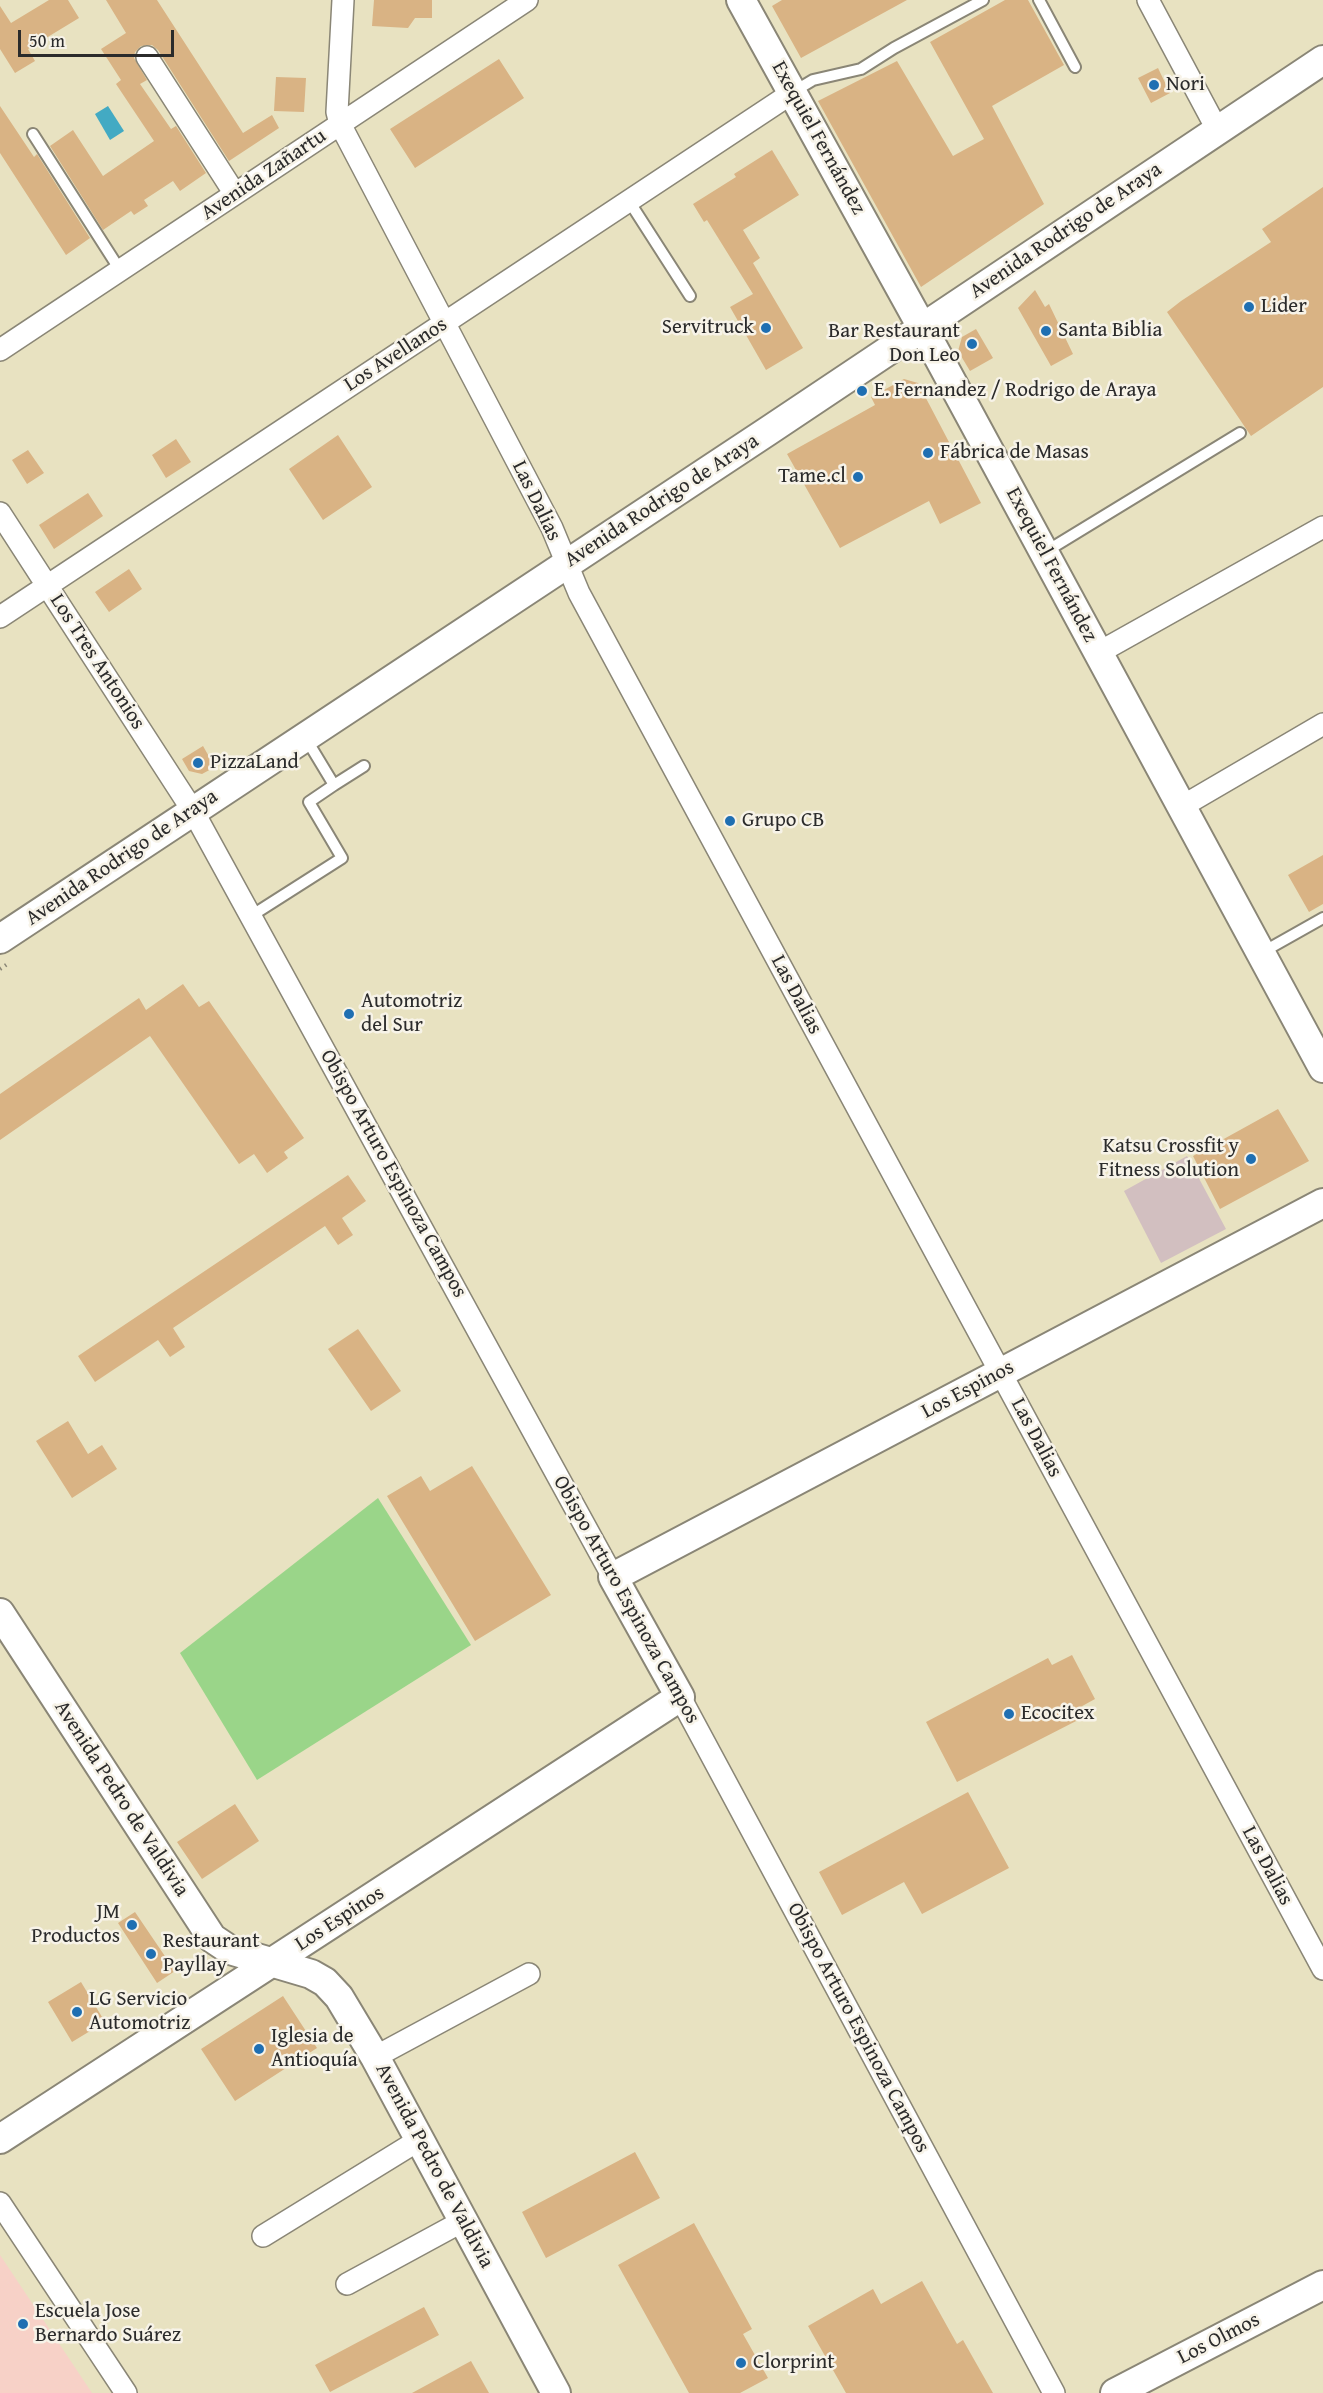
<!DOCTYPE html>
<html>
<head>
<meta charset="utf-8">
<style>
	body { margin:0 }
	#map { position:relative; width:1323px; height:2393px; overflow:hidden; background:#e8e2c1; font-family:"Gentium Book Plus",serif }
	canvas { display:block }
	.scale { position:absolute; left:18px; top:30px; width:156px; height:27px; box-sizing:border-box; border:3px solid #2b2b2b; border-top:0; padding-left:8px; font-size:18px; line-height:21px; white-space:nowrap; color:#2b2b2b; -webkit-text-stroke:4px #f7f3e8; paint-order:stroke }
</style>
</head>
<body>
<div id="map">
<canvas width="1323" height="2393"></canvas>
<div class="scale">50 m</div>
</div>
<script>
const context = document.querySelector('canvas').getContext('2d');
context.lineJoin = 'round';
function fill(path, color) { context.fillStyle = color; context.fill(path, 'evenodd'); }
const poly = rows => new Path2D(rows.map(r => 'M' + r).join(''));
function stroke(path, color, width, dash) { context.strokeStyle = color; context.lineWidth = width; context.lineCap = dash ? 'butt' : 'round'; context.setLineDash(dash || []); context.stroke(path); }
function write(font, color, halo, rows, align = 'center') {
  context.font = font + ' "Gentium Book Plus",serif'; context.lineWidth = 5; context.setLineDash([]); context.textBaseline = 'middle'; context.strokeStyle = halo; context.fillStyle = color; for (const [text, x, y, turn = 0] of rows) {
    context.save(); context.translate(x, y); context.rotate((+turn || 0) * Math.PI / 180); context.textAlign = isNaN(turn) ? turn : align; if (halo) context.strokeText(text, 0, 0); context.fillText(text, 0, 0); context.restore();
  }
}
fill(poly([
	[0,2255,92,2393,0,2393]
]), '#f7d1c7');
fill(poly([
	[1187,1156,1226,1229,1161,1263,1124,1191]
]), '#d2bfc0');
fill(poly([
	[378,1498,471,1645,257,1780,180,1653]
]), '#9ad589');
fill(poly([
	[108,106,124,131,110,140,95,114]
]), '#43aac3');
fill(poly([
	[49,0,68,0,79,18,28,49,35,61,15,73,0,49,0,6,11,23],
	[106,0,157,0,243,133,272,115,279,128,229,161,158,50,152,45,141,46,135,52,134,58,147,80,140,84,171,129,176,126,206,173,180,191,173,181,144,200,148,206,134,215,131,211,103,230,50,146,73,130,103,176,154,141,116,84,121,80,101,49,126,33],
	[374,0,432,0,432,18,415,18,408,28,372,26],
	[782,0,907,0,801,58,772,6],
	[1005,0,1028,0,1064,65,992,106,1044,204,921,287,818,101,897,61,953,156,984,139,930,42],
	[499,59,524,98,415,168,390,129],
	[1158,68,1170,93,1151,103,1138,78],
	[276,77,306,78,304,112,274,111],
	[0,106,34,157,37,154,90,238,66,255,0,153],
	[772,150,799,195,743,230,760,258,753,263,803,348,766,370,730,307,753,294,707,220,704,222,693,204,736,177,734,174],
	[1323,187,1323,387,1251,436,1167,312,1181,301,1271,242,1262,229],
	[1035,290,1045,307,1049,304,1073,354,1051,366,1018,308],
	[976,329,993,358,970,371,958,351,962,337],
	[904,379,918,383,981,503,940,524,929,501,840,548,787,454,875,405,871,397],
	[338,435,372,487,323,520,289,469],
	[176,439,191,462,166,478,152,455],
	[28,450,44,473,27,484,12,460],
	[88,493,103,516,54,549,39,525],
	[129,569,142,589,109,612,95,592],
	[203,746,215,767,202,774,189,771,182,759],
	[1323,855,1323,904,1309,912,1288,875],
	[183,984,199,1007,209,1001,304,1138,284,1152,288,1158,267,1173,254,1154,239,1164,150,1036,0,1140,0,1094,139,998,146,1010],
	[1278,1109,1309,1161,1220,1209,1193,1156],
	[348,1175,366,1201,342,1218,353,1235,338,1245,325,1226,173,1328,185,1347,170,1357,158,1340,95,1382,78,1356],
	[358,1329,401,1391,371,1411,328,1349],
	[68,1421,88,1454,102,1445,117,1469,72,1498,36,1441],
	[472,1466,551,1595,475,1641,387,1496,421,1476,430,1491],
	[1072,1655,1095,1699,1075,1710,1080,1719,957,1782,926,1722,1048,1658,1052,1665],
	[968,1792,1009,1868,922,1914,904,1882,842,1915,819,1872],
	[235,1804,259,1841,202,1879,177,1842],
	[135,1912,175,1971,157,1983,118,1923],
	[81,1982,105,2022,72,2042,48,2002],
	[283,1996,317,2048,235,2101,201,2049],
	[635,2152,660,2198,546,2258,522,2212],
	[694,2223,752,2329,743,2334,768,2378,740,2393,689,2393,618,2265],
	[922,2281,957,2344,963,2340,993,2393,846,2393,808,2326,873,2289,881,2304],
	[424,2307,439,2335,330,2392,315,2365],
	[471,2361,489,2393,412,2393]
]), '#d9b384');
const lane = poly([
	[1039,0,1075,67],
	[793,92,813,80,861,69,894,48,983,0],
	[33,134,120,270],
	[629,201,690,296],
	[1045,552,1240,433],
	[334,785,364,766],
	[251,916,342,858,309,802,334,785,305,737],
	[1261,953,1323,918]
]);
const street = poly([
	[343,0,337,112,340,124,552,528,579,593,1323,1969],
	[1148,0,1218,131],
	[147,57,235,194],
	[0,350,527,0],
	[0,513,193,811,613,1577],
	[0,617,792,93],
	[1098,653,1323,527],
	[1181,807,1323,724],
	[680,1697,1054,2393],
	[375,2057,529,1974],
	[0,2203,126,2393],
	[263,2236,419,2140],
	[347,2284,463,2221]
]);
const secondary = poly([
	[741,0,934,349,1323,1068],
	[0,939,768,431,1323,60],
	[0,1613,212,1938,230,1950,311,1974,325,1982,339,1997,375,2057,556,2393],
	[0,2139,680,1697,613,1577,1323,1203],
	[1115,2393,1323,2285]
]);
stroke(lane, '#8a8676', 14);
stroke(street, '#8a8676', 24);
stroke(secondary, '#8a8676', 32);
stroke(poly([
	[0,969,9,963]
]), '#8a8676', 4, [1.5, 4.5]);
stroke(lane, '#fff', 10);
stroke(street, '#fff', 21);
stroke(secondary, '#fff', 28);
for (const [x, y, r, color] of [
	[1154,85,6,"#1f6fb2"],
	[1249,307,6,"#1f6fb2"],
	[766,328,6,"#1f6fb2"],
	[1046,331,6,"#1f6fb2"],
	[972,344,6,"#1f6fb2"],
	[862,391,6,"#1f6fb2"],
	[928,453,6,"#1f6fb2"],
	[858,477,6,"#1f6fb2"],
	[198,763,6,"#1f6fb2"],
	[730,821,6,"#1f6fb2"],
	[349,1014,6,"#1f6fb2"],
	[1251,1159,6,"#1f6fb2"],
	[1009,1714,6,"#1f6fb2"],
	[132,1925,6,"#1f6fb2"],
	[151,1954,6,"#1f6fb2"],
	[77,2012,6,"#1f6fb2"],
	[259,2049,6,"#1f6fb2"],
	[23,2324,6,"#1f6fb2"],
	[741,2363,6,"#1f6fb2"]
]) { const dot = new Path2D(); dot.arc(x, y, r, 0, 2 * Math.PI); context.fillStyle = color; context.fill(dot); stroke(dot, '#f7f3e8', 2); }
write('21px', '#2b2b2b', '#f7f3e8', [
	["Nori",1166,85],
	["Lider",1261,307],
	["Servitruck",754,328,"right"],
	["Santa Biblia",1058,331],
	["Bar Restaurant",960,332,"right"],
	["Don Leo",960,356,"right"],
	["E. Fernandez / Rodrigo de Araya",874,391],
	["Fábrica de Masas",940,453],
	["Tame.cl",846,477,"right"],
	["PizzaLand",210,763],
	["Grupo CB",742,821],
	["Automotriz",361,1002],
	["del Sur",361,1026],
	["Katsu Crossfit y",1239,1147,"right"],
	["Fitness Solution",1239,1171,"right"],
	["Ecocitex",1021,1714],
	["JM",120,1913,"right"],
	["Productos",120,1937,"right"],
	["Restaurant",163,1942],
	["Payllay",163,1966],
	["LG Servicio",89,2000],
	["Automotriz",89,2024],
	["Iglesia de",271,2037],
	["Antioquía",271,2061],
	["Escuela Jose",35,2312],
	["Bernardo Suárez",35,2336],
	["Clorprint",753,2363]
], 'left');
write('21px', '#2b2b2b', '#f7f3e8', [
	["Exequiel Fernández",818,138,61],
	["Avenida Zañartu",264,175,-34],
	["Avenida Rodrigo de Araya",1066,231,-34],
	["Los Avellanos",396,355,-33],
	["Las Dalias",536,501,64],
	["Avenida Rodrigo de Araya",662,501,-33],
	["Exequiel Fernández",1051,565,62],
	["Los Tres Antonios",97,662,57],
	["Avenida Rodrigo de Araya",122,858,-34],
	["Las Dalias",796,995,62],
	["Obispo Arturo Espinoza Campos",393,1174,61],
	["Los Espinos",968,1390,-28],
	["Las Dalias",1036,1438,62],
	["Obispo Arturo Espinoza Campos",626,1600,61],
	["Avenida Pedro de Valdivia",121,1799,57],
	["Las Dalias",1267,1866,62],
	["Los Espinos",340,1919,-33],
	["Obispo Arturo Espinoza Campos",858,2028,62],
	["Avenida Pedro de Valdivia",434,2166,62],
	["Los Olmos",1219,2339,-27]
]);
</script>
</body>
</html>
